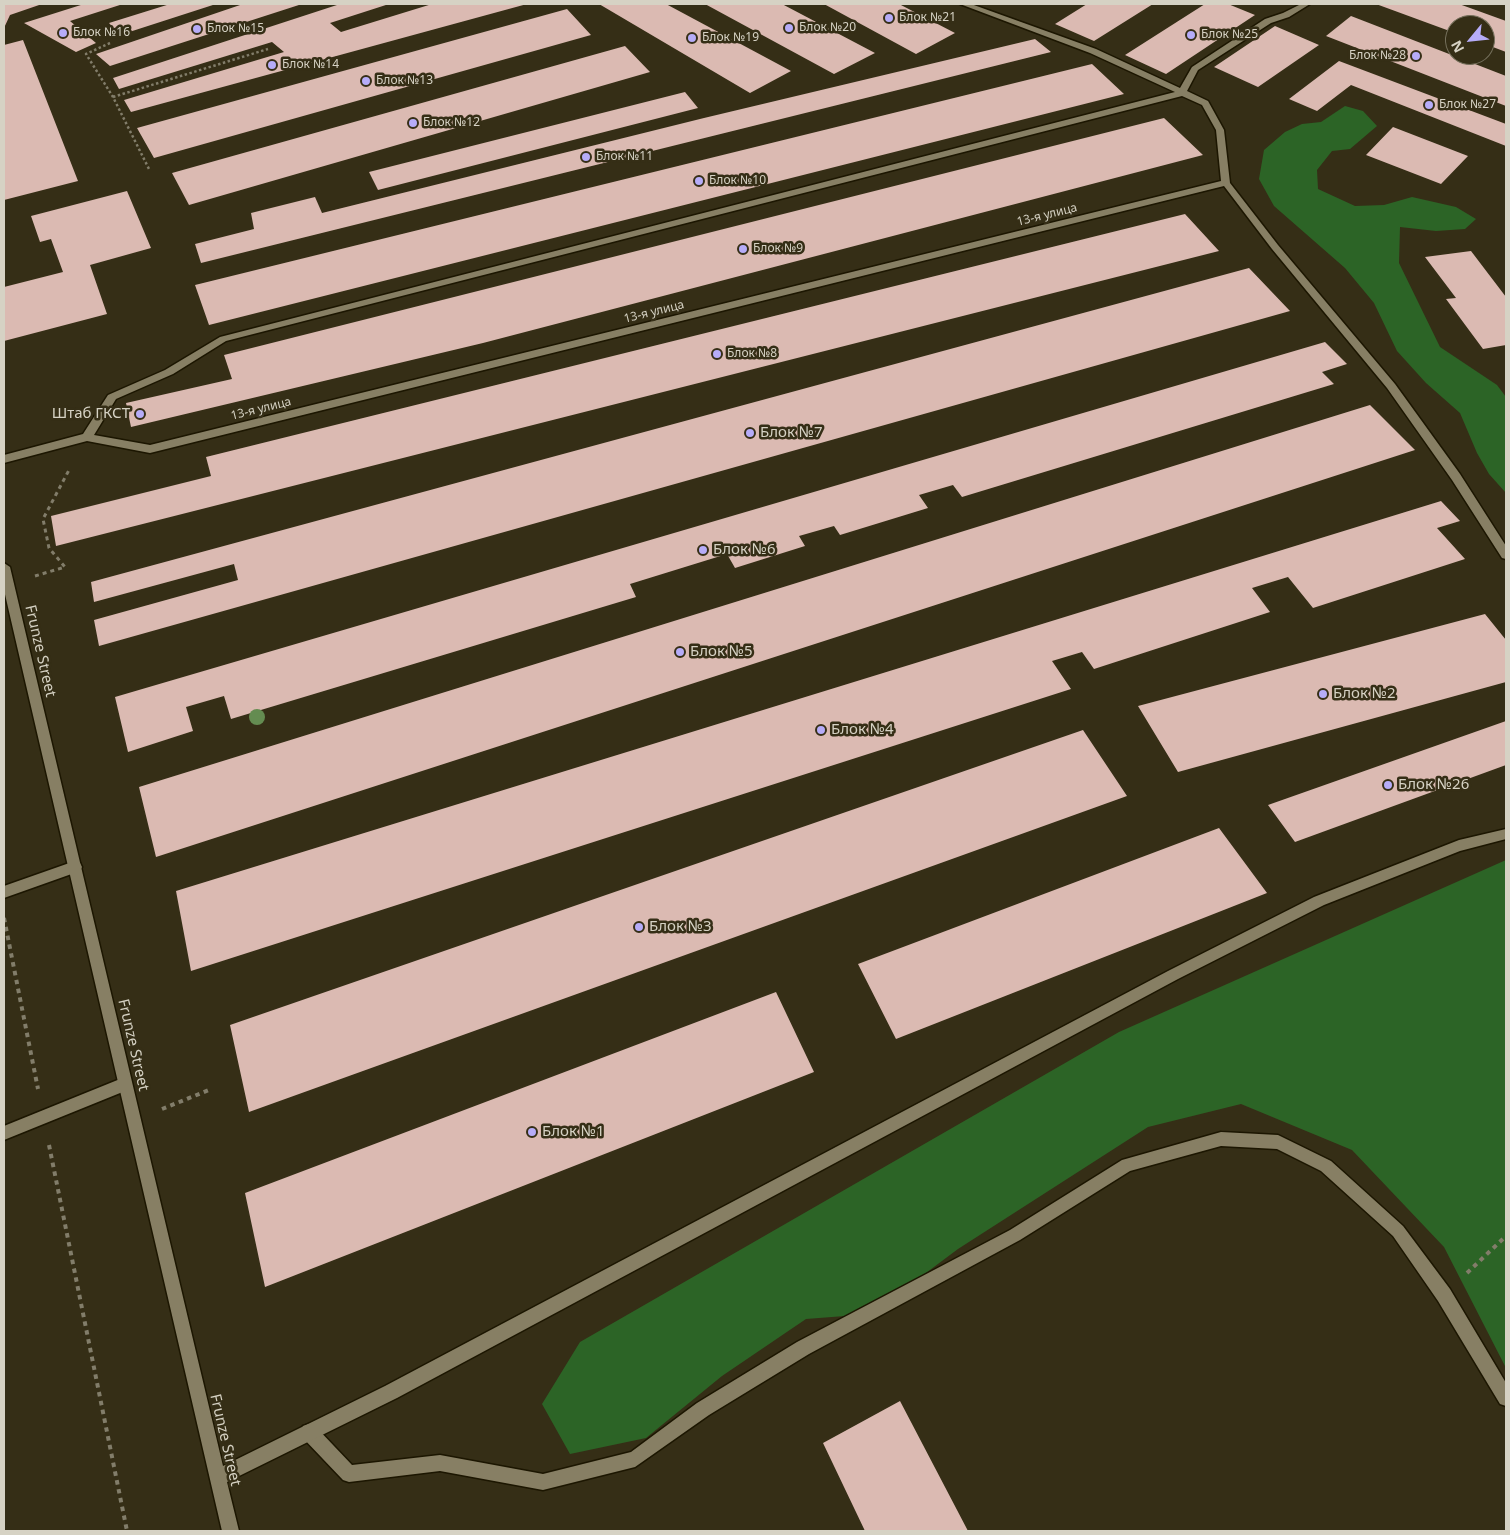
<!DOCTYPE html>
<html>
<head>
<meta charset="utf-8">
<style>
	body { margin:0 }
	#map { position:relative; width:1510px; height:1535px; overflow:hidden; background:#352e16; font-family:"Noto Sans",sans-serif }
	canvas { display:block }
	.frame { position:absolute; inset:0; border:5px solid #d6d2c4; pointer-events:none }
	.north { position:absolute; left:1445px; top:15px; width:50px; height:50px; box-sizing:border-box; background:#352e16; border:1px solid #75705c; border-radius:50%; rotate:242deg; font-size:14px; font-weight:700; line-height:20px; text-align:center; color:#d6d2c4 }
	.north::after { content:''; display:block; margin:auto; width:18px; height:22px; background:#b6acf8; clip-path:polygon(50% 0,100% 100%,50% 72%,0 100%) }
</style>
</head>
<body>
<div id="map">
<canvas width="1510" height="1535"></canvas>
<div class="frame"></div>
<div class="north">N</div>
</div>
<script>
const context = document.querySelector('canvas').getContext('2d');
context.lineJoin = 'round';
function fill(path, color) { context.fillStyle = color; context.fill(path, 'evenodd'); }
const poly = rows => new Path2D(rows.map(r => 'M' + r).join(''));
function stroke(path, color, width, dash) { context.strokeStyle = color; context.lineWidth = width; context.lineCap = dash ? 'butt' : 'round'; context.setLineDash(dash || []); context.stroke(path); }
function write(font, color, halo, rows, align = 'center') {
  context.font = font + ' "Noto Sans",sans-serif'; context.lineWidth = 5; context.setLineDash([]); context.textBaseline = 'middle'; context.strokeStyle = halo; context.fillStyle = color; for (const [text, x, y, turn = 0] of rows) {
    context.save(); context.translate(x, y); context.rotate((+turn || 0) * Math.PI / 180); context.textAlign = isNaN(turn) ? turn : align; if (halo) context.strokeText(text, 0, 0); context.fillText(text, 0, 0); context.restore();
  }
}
fill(poly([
	[1345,106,1363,111,1377,126,1350,149,1332,151,1317,170,1318,189,1355,206,1384,205,1412,197,1456,207,1476,219,1465,229,1436,231,1400,227,1399,263,1440,347,1497,385,1506,397,1506,493,1489,474,1477,453,1460,413,1426,383,1397,351,1374,303,1345,268,1274,206,1259,179,1264,150,1285,132,1302,124,1321,122],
	[1506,860,1506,1368,1444,1247,1352,1150,1241,1104,1148,1127,958,1249,871,1314,806,1319,722,1376,646,1438,570,1454,542,1404,580,1342,1119,1032]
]), '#2c6426');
fill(poly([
	[4,4,42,4,10,15,4,28],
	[84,4,123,4,70,21,96,43,76,52,24,23],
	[170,4,216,4,120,35,109,23],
	[243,4,302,4,110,66,96,54],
	[340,4,389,4,330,23,341,32,432,4,527,4,131,112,124,100,284,52,272,42,119,89,113,78],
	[599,4,666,4,791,71,750,93],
	[705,4,782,4,875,53,834,74],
	[824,4,899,4,955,33,916,54],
	[1087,4,1153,4,1094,41,1055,24],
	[1205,4,1228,4,1255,15,1166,74,1125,55],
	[1376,4,1459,4,1506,21,1506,52,1485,44,1485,25,1455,25,1455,33],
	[567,9,591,35,154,158,137,128],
	[1351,16,1506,76,1506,106,1326,36],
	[1275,26,1319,45,1258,87,1214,67],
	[1035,39,1051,52,201,263,195,244,254,229,251,213,315,197,322,213,704,118],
	[23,40,78,181,4,200,4,45],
	[625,46,650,72,189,205,172,173],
	[1339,61,1506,124,1506,146,1351,85,1317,111,1289,99],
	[1092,64,1124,94,209,325,195,285],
	[685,92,698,108,378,190,369,172],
	[1164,118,1203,155,483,343,131,427,126,403,232,379,224,355],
	[1393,127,1468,156,1441,184,1366,155],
	[127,191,151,248,90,265,107,314,4,341,4,287,63,272,51,239,40,242,31,216],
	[1185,214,1219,251,56,546,51,516,211,476,206,457],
	[1471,251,1506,297,1506,345,1483,349,1446,299,1456,298,1425,257],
	[1249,268,1290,311,99,646,94,620,238,580,234,564,94,602,91,582],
	[1325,342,1347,364,1322,372,1334,384,962,497,953,485,919,495,928,508,840,535,834,526,799,536,805,546,735,568,727,554,630,584,636,597,231,719,224,696,186,707,193,731,128,752,115,697],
	[1370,405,1415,450,156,857,139,787],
	[1441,501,1460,521,1437,528,1465,559,1313,608,1288,577,1252,588,1270,612,1094,669,1082,652,1052,661,1071,689,191,971,176,891],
	[1485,614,1506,640,1506,682,1178,772,1138,706],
	[1506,721,1506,765,1295,842,1268,805],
	[1083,730,1127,796,249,1112,230,1025],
	[1219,828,1267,893,896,1039,858,964],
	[776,992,814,1072,265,1287,245,1193],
	[900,1401,968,1531,865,1531,823,1443]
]), '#dbbab2');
const lane = poly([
	[960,4,971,4,1096,49,1180,88,1192,67,1265,19,1283,13,1301,4,1310,4,1289,17,1271,23,1198,70,1187,91,1208,101,1224,130,1230,183,1278,245,1395,384,1460,474,1506,546,1506,559,1502,558,1452,480,1387,388,1272,249,1224,186,150,453,87,441,4,463,4,455,83,434,108,395,165,370,220,337,1175,92,1090,53,960,4],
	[1182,96,1202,105,1216,130,1221,181,150,445,94,435,116,399,173,374,226,341,1182,96],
	[75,861,80,863,82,867,80,871,4,898,4,886,75,861],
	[125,1077,130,1079,132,1084,130,1089,4,1140,4,1126,125,1077],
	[1221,1132,1278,1135,1331,1161,1403,1226,1450,1289,1506,1383,1506,1406,1500,1404,1438,1301,1393,1236,1321,1171,1277,1149,1221,1146,1130,1171,1020,1240,809,1354,709,1415,635,1467,543,1490,440,1471,349,1482,343,1480,303,1438,301,1432,303,1426,309,1424,315,1426,352,1465,440,1455,543,1474,631,1452,697,1403,797,1342,1010,1230,1122,1160,1221,1132]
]);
const secondary = poly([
	[4,563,10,567,223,1466,385,1386,1168,971,1314,897,1459,840,1506,829,1506,839,1460,851,1324,905,1178,979,397,1398,227,1482,239,1531,222,1531,4,590,4,563]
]);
stroke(lane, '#1c1601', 3);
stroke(secondary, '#1c1601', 3);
stroke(poly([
	[110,43,86,54,113,97,150,171],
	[113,97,268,49]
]), '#827d6a', 2.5, [2.5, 2.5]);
stroke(poly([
	[35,576,65,567,49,548,43,519,69,470]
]), '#827d6a', 3, [4, 4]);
stroke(poly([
	[4,918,38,1089],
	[162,1109,209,1090],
	[49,1145,127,1531],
	[1467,1273,1506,1236]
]), '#827d6a', 4, [4.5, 4.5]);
fill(lane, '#877f64');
fill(secondary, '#877f64');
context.fillStyle = '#648c51';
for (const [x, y] of [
	[257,717]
]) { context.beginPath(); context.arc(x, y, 8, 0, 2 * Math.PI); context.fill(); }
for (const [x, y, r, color] of [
	[889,18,5,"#b6acf8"],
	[789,28,5,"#b6acf8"],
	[197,29,5,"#b6acf8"],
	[63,33,5,"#b6acf8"],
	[1191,35,5,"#b6acf8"],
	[692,38,5,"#b6acf8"],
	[1416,56,5,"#b6acf8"],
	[272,65,5,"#b6acf8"],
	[366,81,5,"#b6acf8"],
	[1429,105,5,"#b6acf8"],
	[413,123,5,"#b6acf8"],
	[586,157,5,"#b6acf8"],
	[699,181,5,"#b6acf8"],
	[743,249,5,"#b6acf8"],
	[717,354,5,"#b6acf8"],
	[140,414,5,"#b6acf8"],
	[750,433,5,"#b6acf8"],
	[703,550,5,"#b6acf8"],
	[680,652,5,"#b6acf8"],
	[1323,694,5,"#b6acf8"],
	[821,730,5,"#b6acf8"],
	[1388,785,5,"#b6acf8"],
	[639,927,5,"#b6acf8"],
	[532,1132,5,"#b6acf8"]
]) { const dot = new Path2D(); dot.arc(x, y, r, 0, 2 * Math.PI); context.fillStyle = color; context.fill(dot); stroke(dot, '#352e16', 2); }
write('12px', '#d6d2c4', '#352e16', [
	["Блок №21",899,18],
	["Блок №20",799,28],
	["Блок №15",207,29],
	["Блок №16",73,33],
	["Блок №25",1201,35],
	["Блок №19",702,38],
	["Блок №28",1406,56,"right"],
	["Блок №14",282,65],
	["Блок №13",376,81],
	["Блок №27",1439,105],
	["Блок №12",423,123],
	["Блок №11",596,157],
	["Блок №10",709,181],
	["Блок №9",753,249],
	["Блок №8",727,354]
], 'left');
write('12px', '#d6d2c4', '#352e16', [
	["13-я улица",1047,215,-14],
	["13-я улица",654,312,-14],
	["13-я улица",261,409,-14]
]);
write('15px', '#d6d2c4', '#352e16', [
	["Штаб ГКСТ",130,414,"right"],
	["Блок №7",760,433],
	["Блок №6",713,550],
	["Блок №5",690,652],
	["Блок №2",1333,694],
	["Блок №4",831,730],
	["Блок №26",1398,785],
	["Блок №3",649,927],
	["Блок №1",542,1132]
], 'left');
write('15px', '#d6d2c4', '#352e16', [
	["Frunze Street",40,651,77],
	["Frunze Street",133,1045,77],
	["Frunze Street",225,1440,77]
]);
</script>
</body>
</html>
